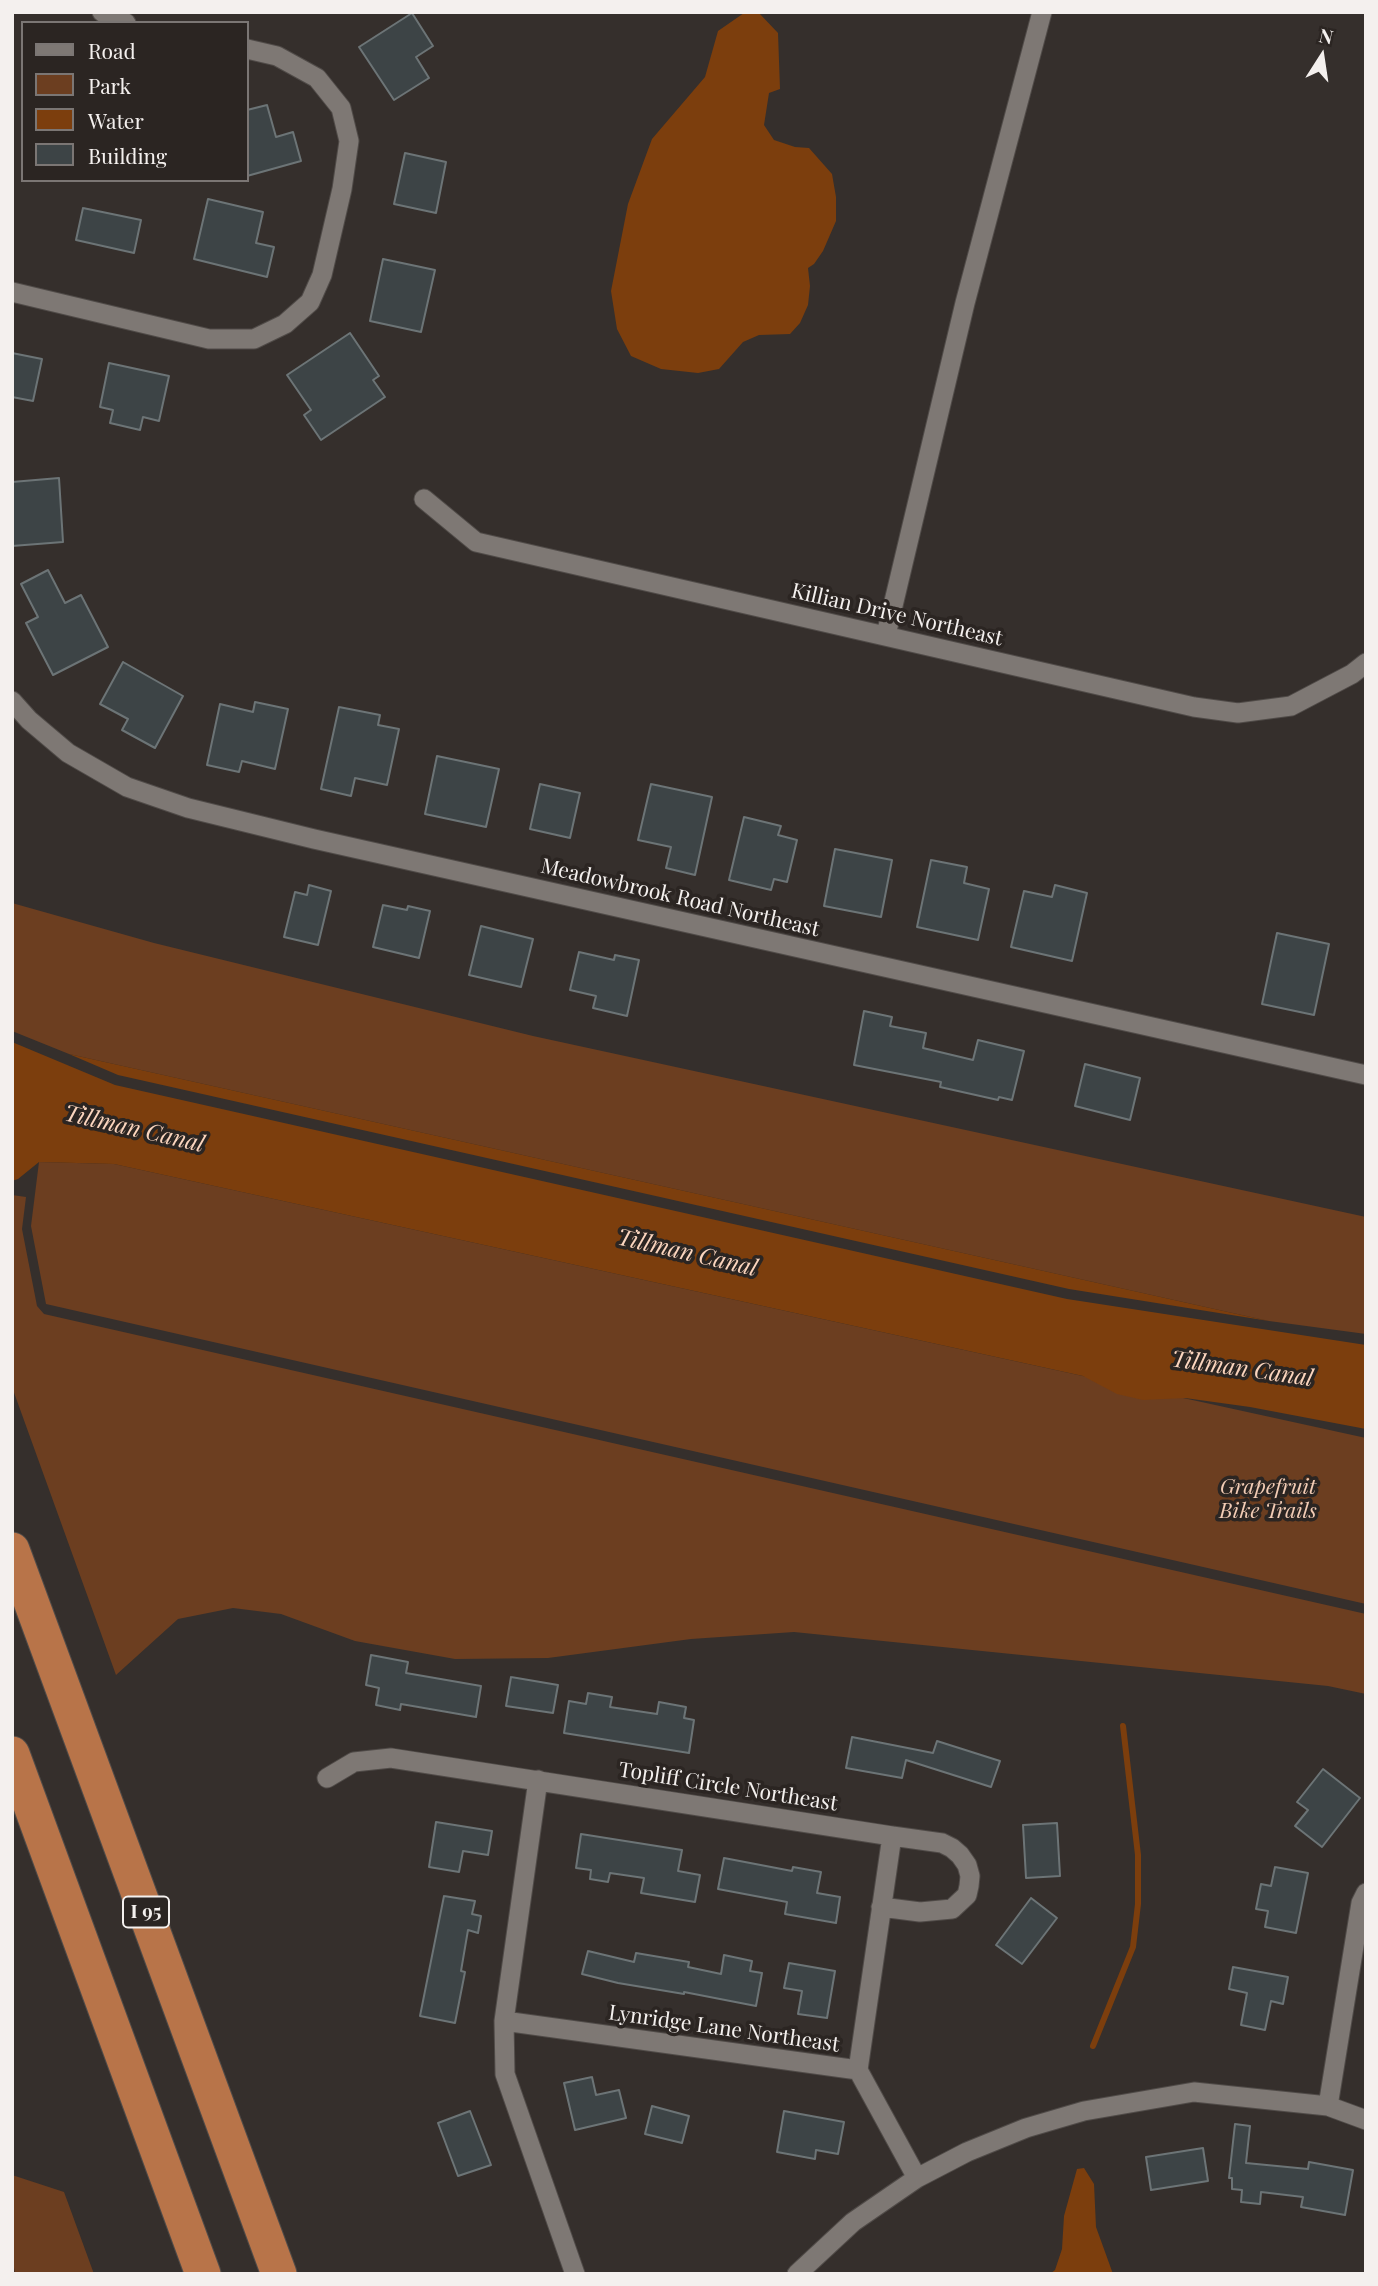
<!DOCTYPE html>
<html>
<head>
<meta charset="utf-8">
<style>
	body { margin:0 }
	#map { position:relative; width:1378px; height:2286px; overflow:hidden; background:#352f2c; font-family:"Playfair Display",serif }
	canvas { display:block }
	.frame { position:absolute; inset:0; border:14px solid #f4f0ee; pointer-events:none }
	.legend { position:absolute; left:21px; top:21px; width:228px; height:161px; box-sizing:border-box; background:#2b2522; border:2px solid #7b7674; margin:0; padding:9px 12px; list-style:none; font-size:21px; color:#f4f0ee }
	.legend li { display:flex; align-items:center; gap:14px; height:35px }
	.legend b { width:35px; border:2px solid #7b7674 }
	.north { position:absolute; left:1287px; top:21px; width:70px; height:70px; -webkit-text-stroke:5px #2b2522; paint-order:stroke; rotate:12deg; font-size:19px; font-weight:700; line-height:28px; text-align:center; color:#f4f0ee }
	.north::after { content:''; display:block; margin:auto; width:24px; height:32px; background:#f4f0ee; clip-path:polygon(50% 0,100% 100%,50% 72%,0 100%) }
</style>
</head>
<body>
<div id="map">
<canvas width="1378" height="2286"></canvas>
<div class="frame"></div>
<ul class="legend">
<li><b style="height:9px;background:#7e7874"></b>Road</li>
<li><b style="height:19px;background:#6c3e20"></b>Park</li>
<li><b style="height:19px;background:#7c3e0d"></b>Water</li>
<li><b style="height:19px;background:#3d4446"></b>Building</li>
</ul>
<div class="north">N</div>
</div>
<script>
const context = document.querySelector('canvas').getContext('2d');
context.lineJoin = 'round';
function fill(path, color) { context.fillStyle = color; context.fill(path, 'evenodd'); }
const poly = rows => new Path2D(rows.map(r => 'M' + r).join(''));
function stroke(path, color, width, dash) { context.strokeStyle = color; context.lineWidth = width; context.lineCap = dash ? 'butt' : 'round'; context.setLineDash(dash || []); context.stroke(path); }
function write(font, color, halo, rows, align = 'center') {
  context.font = font + ' "Playfair Display",serif'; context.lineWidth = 7; context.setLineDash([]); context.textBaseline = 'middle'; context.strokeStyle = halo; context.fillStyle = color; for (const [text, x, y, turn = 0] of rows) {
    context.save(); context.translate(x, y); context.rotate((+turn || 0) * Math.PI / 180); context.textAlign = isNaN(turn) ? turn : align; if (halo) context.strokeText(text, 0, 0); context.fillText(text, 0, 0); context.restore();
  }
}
fill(poly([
	[12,903,154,943,533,1036,1366,1217,1366,1334,1269,1321,1228,1312,69,1054,12,1031],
	[39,1162,114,1164,1366,1438,1366,1604,46,1304,31,1226],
	[12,1195,26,1197,22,1229,37,1306,44,1314,1366,1614,1366,1694,1328,1686,794,1632,691,1639,548,1658,455,1659,355,1641,281,1614,233,1608,178,1619,116,1675,12,1387],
	[12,2175,64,2192,94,2274,15,2274,12,2255]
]), '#6c3e20');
fill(poly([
	[744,13,759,13,778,33,780,89,769,93,764,125,774,140,795,147,809,148,832,174,836,197,836,221,823,251,814,264,808,268,810,286,808,305,800,323,790,334,759,335,743,342,719,369,698,373,661,369,631,356,617,329,611,291,628,204,652,139,705,77,718,31],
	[12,1042,115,1085,1067,1299,1366,1345,1366,1429,1250,1407,1185,1398,1143,1400,1117,1394,1083,1376,114,1164,39,1162,18,1179,12,1181],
	[69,1054,1228,1312,1269,1321,1069,1289,118,1075],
	[1084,2168,1094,2184,1096,2227,1113,2274,1050,2274,1055,2270,1062,2249,1064,2216,1077,2169]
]), '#7c3e0d');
stroke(poly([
	[1093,2046,1133,1947,1138,1904,1138,1855,1123,1726]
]), '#7c3e0d', 6);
const building = poly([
	[412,13,433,46,416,57,429,78,394,100,359,47,412,13],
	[267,105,276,137,293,132,301,161,247,176,247,110,267,105],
	[405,153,446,162,436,213,394,204,405,153],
	[208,199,263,212,256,243,274,247,267,277,194,259,208,199],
	[83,208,141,220,134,253,76,240,83,208],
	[383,259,435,270,421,332,370,321,383,259],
	[350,333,379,376,373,380,385,397,321,440,304,415,311,410,287,375,350,333],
	[12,353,42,359,33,401,12,397,12,353],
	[109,363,169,376,159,421,143,417,140,430,110,423,113,410,100,407,109,363],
	[59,478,63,542,12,546,12,482,59,478],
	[48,570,65,603,81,595,108,647,53,675,26,623,38,617,21,584,48,570],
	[123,662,183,696,155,748,122,730,128,719,100,704,123,662],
	[255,702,288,709,275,769,242,761,239,772,207,765,220,704,253,712,255,702],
	[339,707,380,715,378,725,399,729,387,785,355,778,351,796,321,789,339,707],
	[437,756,499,769,486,827,425,814,437,756],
	[540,784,580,793,570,838,530,829,540,784],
	[651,784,712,797,695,875,666,868,671,847,638,840,651,784],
	[744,817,781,826,778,835,797,840,787,882,774,879,771,890,729,880,744,817],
	[835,849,892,860,881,917,824,906,835,849],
	[931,860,967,867,964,883,989,889,978,940,917,927,931,860],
	[309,885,331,891,318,945,284,937,295,892,307,895,309,885],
	[1055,885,1087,893,1072,961,1011,947,1024,891,1052,897,1055,885],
	[383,905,407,910,408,906,430,911,419,958,373,947,383,905],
	[481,926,533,939,521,987,469,975,481,926],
	[1277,933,1329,944,1314,1015,1262,1004,1277,933],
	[579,952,614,960,615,955,639,960,627,1016,593,1008,596,996,570,990,579,952],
	[864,1011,892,1017,890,1026,926,1033,923,1048,973,1060,978,1040,1024,1051,1012,1100,999,1097,998,1100,940,1087,941,1082,854,1065,864,1011],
	[1085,1064,1140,1078,1130,1120,1075,1106,1085,1064],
	[371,1655,408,1662,406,1673,481,1686,476,1717,401,1704,400,1710,376,1705,379,1688,366,1685,371,1655],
	[511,1677,558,1685,553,1713,506,1706,511,1677],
	[588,1693,612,1697,610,1707,657,1714,659,1702,686,1707,684,1718,694,1720,689,1753,564,1733,569,1701,586,1704,588,1693],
	[852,1737,933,1753,937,1741,1000,1761,991,1787,906,1760,902,1778,846,1768,852,1737],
	[1323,1769,1360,1798,1322,1847,1295,1826,1308,1810,1297,1802,1323,1769],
	[436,1822,492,1831,488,1855,463,1851,459,1872,429,1867,436,1822],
	[1057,1823,1060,1876,1026,1878,1023,1825,1057,1823],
	[581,1834,682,1850,678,1871,700,1875,695,1902,641,1893,644,1878,610,1873,608,1882,590,1879,591,1870,576,1868,581,1834],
	[724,1858,792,1871,793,1867,821,1872,817,1893,840,1897,836,1923,785,1914,787,1902,718,1889,724,1858],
	[1275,1867,1308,1873,1296,1933,1265,1927,1268,1911,1256,1909,1261,1884,1271,1886,1275,1867],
	[444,1896,475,1901,472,1914,481,1916,478,1933,468,1930,461,1971,465,1972,455,2023,420,2016,444,1896],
	[1031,1898,1057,1918,1022,1964,996,1945,1031,1898],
	[588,1951,634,1962,636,1953,689,1962,688,1967,721,1974,724,1955,752,1961,750,1971,762,1973,756,2006,684,1992,684,1994,618,1983,582,1974,588,1951],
	[789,1963,835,1971,827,2018,798,2014,802,1991,784,1988,789,1963],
	[1233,1967,1288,1977,1283,2004,1271,2001,1265,2030,1241,2025,1247,1993,1229,1989,1233,1967],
	[592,2077,596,2095,619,2090,626,2118,575,2130,564,2083,592,2077],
	[652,2106,689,2116,682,2143,645,2134,652,2106],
	[470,2111,491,2165,458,2176,438,2123,470,2111],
	[784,2111,844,2122,838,2154,816,2150,815,2159,777,2152,784,2111],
	[1235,2124,1250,2126,1246,2163,1308,2169,1309,2162,1353,2170,1345,2215,1301,2207,1303,2197,1261,2192,1260,2204,1241,2202,1242,2190,1232,2189,1232,2178,1229,2178,1235,2124],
	[1203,2148,1208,2181,1151,2190,1146,2157,1203,2148]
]);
fill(building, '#3d4446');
stroke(building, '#6c7476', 2);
const street = poly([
	[102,12,126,23],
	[12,292,209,339,254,339,285,324,310,302,322,275,342,189,349,141,341,108,317,78,277,56,247,49],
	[424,499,476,542,1194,707,1238,713,1291,706,1352,674,1366,663],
	[886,635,965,303,1042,12],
	[12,701,29,720,68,753,127,787,188,808,314,839,1366,1075],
	[327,1778,354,1762,391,1758,892,1836,858,2070],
	[538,1780,504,2021,505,2074,575,2274],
	[881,1907,920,1912,952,1909,967,1895,969,1886,970,1876,967,1865,960,1855,952,1848,942,1843,892,1836],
	[504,2021,858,2070,917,2178],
	[1328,2106,1361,1903,1366,1893],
	[797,2274,853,2222,917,2178,967,2152,1026,2128,1084,2111,1194,2092,1328,2106,1366,2120]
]);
const highway = poly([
	[12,1550,279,2274],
	[12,1754,203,2274]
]);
stroke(street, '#504b48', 21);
stroke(highway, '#504b48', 37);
stroke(street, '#7e7874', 19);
stroke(highway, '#b87449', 35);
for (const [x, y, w] of [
	[146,1912,46]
]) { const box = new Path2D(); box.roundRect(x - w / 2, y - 15.5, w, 31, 5); context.fillStyle = '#2b2522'; context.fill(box); stroke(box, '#f4f0ee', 2); }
write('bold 19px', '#f4f0ee', null, [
	["I 95",146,1912]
]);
write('21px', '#f4f0ee', '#2b2522', [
	["Killian Drive Northeast",897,615,13],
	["Meadowbrook Road Northeast",680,898,13],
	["Topliff Circle Northeast",728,1787,9],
	["Lynridge Lane Northeast",724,2029,8]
]);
write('italic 21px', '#f2ccb5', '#2b2522', [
	["Grapefruit",1268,1487],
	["Bike Trails",1268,1511]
]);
write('italic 23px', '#fbd5be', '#2b2522', [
	["Tillman Canal",134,1129,13],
	["Tillman Canal",687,1253,13],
	["Tillman Canal",1242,1369,8]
]);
</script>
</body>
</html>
